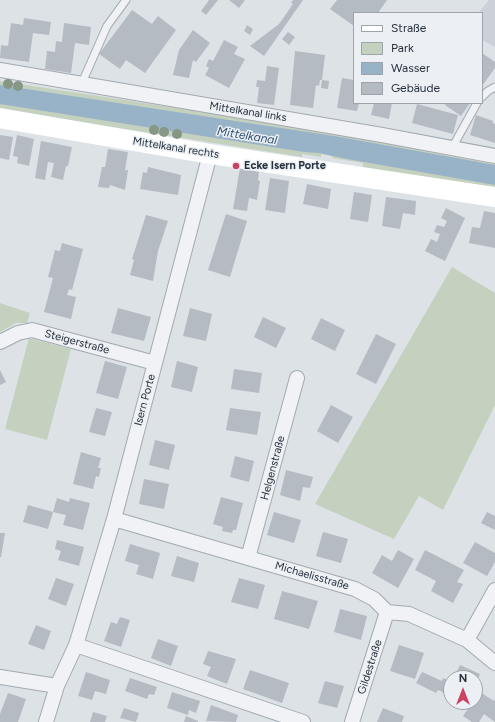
<!DOCTYPE html>
<html>
<head>
<meta charset="utf-8">
<style>
	body { margin:0 }
	#map { position:relative; width:495px; height:722px; overflow:hidden; background:#dde2e7; font-family:Figtree,sans-serif }
	canvas { display:block }
	.legend { position:absolute; left:353px; top:12px; width:130px; height:92px; box-sizing:border-box; background:#ecf0f5; border:1px solid #9da4ab; margin:0; padding:5px 7px; list-style:none; font-size:12px; color:#27313d }
	.legend li { display:flex; align-items:center; gap:8px; height:20px }
	.legend b { width:20px; border:1px solid #9da4ab }
	.north { position:absolute; left:443px; top:670px; width:40px; height:40px; box-sizing:border-box; background:#ecf0f5; border:1px solid #9da4ab; border-radius:50%; rotate:0deg; font-size:11px; font-weight:700; line-height:16px; text-align:center; color:#27313d }
	.north::after { content:''; display:block; margin:auto; width:14px; height:18px; background:#cc4261; clip-path:polygon(50% 0,100% 100%,50% 72%,0 100%) }
</style>
</head>
<body>
<div id="map">
<canvas width="495" height="722"></canvas>
<ul class="legend">
<li><b style="height:5px;background:#fff"></b>Straße</li>
<li><b style="height:11px;background:#c4d1be"></b>Park</li>
<li><b style="height:11px;background:#98b2c7"></b>Wasser</li>
<li><b style="height:11px;background:#b4bbc3"></b>Gebäude</li>
</ul>
<div class="north">N</div>
</div>
<script>
const context = document.querySelector('canvas').getContext('2d');
context.lineJoin = 'round';
function fill(path, color) { context.fillStyle = color; context.fill(path, 'evenodd'); }
const poly = rows => new Path2D(rows.map(r => 'M' + r).join(''));
function stroke(path, color, width, dash) { context.strokeStyle = color; context.lineWidth = width; context.lineCap = dash ? 'butt' : 'round'; context.setLineDash(dash || []); context.stroke(path); }
function write(font, color, halo, rows, align = 'center') {
  context.font = font + ' Figtree,sans-serif'; context.lineWidth = 3; context.setLineDash([]); context.textBaseline = 'middle'; context.strokeStyle = halo; context.fillStyle = color; for (const [text, x, y, turn = 0] of rows) {
    context.save(); context.translate(x, y); context.rotate((+turn || 0) * Math.PI / 180); context.textAlign = isNaN(turn) ? turn : align; if (halo) context.strokeText(text, 0, 0); context.fillText(text, 0, 0); context.restore();
  }
}
fill(poly([
	[489,0,495,0,495,47,482,40,482,13,478,13]
]), '#cbd1d9');
fill(poly([
	[0,81,243,118,495,161,495,188,363,168,363,163,332,158,332,156,321,154,321,157,302,154,302,157,0,109],
	[452,267,495,293,495,405,443,510,419,496,394,539,315,504],
	[0,303,30,313,27,323,16,323,0,332],
	[29,338,71,349,47,440,5,429]
]), '#c4d1be');
fill(poly([
	[0,85,340,137,489,164,495,165,495,185,347,159,319,153,304,152,0,104]
]), '#98b2c7');
fill(poly([
	[209,0,218,0,206,15,201,11],
	[229,0,245,0,239,8],
	[293,0,303,0,264,56,250,46,279,24,293,4,291,3],
	[337,0,387,0,378,13,354,13,354,26,330,9],
	[132,10,152,24,158,16,176,30,145,73,126,60,120,69,99,54],
	[24,18,51,22,49,35,33,33,29,62,0,58,1,45,8,46,11,23,23,25],
	[64,23,91,27,89,45,75,43,71,73,45,69,47,51,55,52,56,41,62,42],
	[247,25,253,29,250,35,244,31],
	[193,30,210,43,196,62,193,60,189,78,173,75,179,50],
	[288,32,295,37,289,45,282,39],
	[224,40,238,47,234,54,245,59,229,88,205,75,209,68,206,66,209,59,213,61],
	[295,51,325,55,322,80,320,80,319,86,316,85,313,108,290,105],
	[482,53,495,62,495,68,482,86],
	[267,66,279,68,274,105,257,103,259,87,256,87,257,80,265,81],
	[342,78,354,80,354,103,359,103,357,111,337,108],
	[322,80,329,81,328,89,321,88],
	[374,103,392,103,389,119,371,115],
	[446,103,470,103,461,116,445,105],
	[417,104,458,115,453,134,412,123],
	[476,115,493,121,493,123,495,124,495,143,470,135],
	[0,135,13,137,9,160,0,158],
	[17,135,34,139,29,166,17,163,18,157,13,156],
	[41,141,72,147,68,166,66,166,63,180,51,177,54,163,48,162,45,180,35,178],
	[108,149,128,152,125,170,128,170,125,190,110,185,109,188,98,187,102,167,105,167],
	[148,167,181,175,178,195,140,189,143,172,147,173],
	[240,168,259,172,258,180,260,181,257,200,249,198,247,211,233,209],
	[270,178,289,181,285,213,265,210],
	[307,184,331,189,328,209,303,204],
	[354,192,372,195,368,222,350,219],
	[386,197,416,201,415,215,403,213,400,229,382,226],
	[446,208,465,218,445,261,425,251,431,239,437,242,440,234,434,232,437,225,444,227,447,221,441,218],
	[484,211,495,213,495,248,469,243,472,227,480,228],
	[226,214,247,221,230,277,208,270],
	[146,215,168,221,158,251,153,281,130,275,134,260,132,259],
	[62,243,83,249,72,290,69,289,67,295,76,297,71,319,44,312,53,278,48,277,55,250,60,251],
	[118,308,151,317,144,341,111,333],
	[190,308,212,314,206,341,183,336],
	[263,317,286,328,276,348,254,337],
	[321,318,345,330,335,351,311,339],
	[376,334,396,344,376,384,356,374],
	[105,361,127,367,118,399,96,393],
	[177,361,198,367,192,392,171,387],
	[234,369,262,373,259,393,231,389],
	[0,370,6,382,0,385],
	[331,405,353,417,338,443,317,431],
	[96,408,112,412,105,436,89,432],
	[230,408,261,412,257,435,226,430],
	[155,440,175,445,169,470,149,465],
	[81,452,101,458,98,468,101,468,99,477,96,476,93,489,73,484],
	[235,456,254,461,249,482,230,477],
	[286,470,313,477,310,488,303,487,300,501,280,495],
	[144,479,169,484,164,509,139,504],
	[221,497,243,503,236,530,233,530,232,533,222,531,223,527,213,524],
	[57,498,69,502,70,498,90,503,83,530,63,525,66,515,53,512],
	[28,505,53,512,48,529,23,522],
	[274,512,301,520,294,543,267,535],
	[487,512,495,516,495,530,481,523],
	[323,532,348,539,341,563,316,556],
	[0,533,5,533,1,557,0,557],
	[57,540,84,547,79,566,58,560,61,551,55,549],
	[475,542,495,553,495,562,487,576,463,563],
	[130,544,160,553,153,579,136,574,139,565,125,561],
	[398,550,414,559,398,588,372,573,382,555,392,561],
	[425,550,464,570,457,582,463,584,453,603,431,591,436,581,415,570],
	[177,556,199,563,194,582,171,576],
	[56,578,74,584,66,606,48,599],
	[239,578,265,585,258,609,231,602],
	[282,591,318,601,309,629,274,619],
	[340,609,367,616,361,640,334,632],
	[120,617,130,620,121,647,104,641,111,622,117,624],
	[36,625,51,631,44,650,28,644],
	[158,639,178,646,171,666,151,658],
	[399,645,424,653,415,679,390,671],
	[208,651,236,659,227,684,207,676,211,667,203,664],
	[460,665,480,674,475,686,475,678,454,678],
	[250,670,289,683,282,703,243,689],
	[86,672,110,680,106,694,95,691,92,700,78,696],
	[422,672,442,681,443,678,451,681,451,696,438,690,436,693,416,683],
	[130,678,157,687,154,695,149,694,147,699,125,691],
	[325,681,344,686,337,708,318,703],
	[172,692,200,701,196,713,189,710,188,715,167,708],
	[480,692,494,701,495,699,495,722,484,714,479,722,472,722,463,716,473,702,475,702],
	[8,693,26,699,18,722,0,722,0,714],
	[211,705,238,715,236,722,206,721],
	[124,708,139,713,136,722,120,718],
	[383,708,404,716,402,722,377,722],
	[93,712,107,716,105,722,90,722],
	[186,716,198,721,198,722,184,722]
]), '#b4bbc3');
const service = poly([
	[81,85,107,26,126,0],
	[482,97,488,91,495,87],
	[452,148,477,103]
]);
const minor = poly([
	[0,70,382,135,495,156],
	[0,342,18,333,32,330,155,363],
	[114,519,355,589,374,599,387,612,409,614,467,640,495,663],
	[248,558,297,378],
	[467,640,495,590],
	[76,645,303,722],
	[0,677,57,686],
	[46,722,57,686,76,645,114,519,210,154],
	[352,722,387,612]
]);
stroke(service, '#a3a9b1', 9);
stroke(minor, '#a3a9b1', 16);
stroke(service, '#f0f2f5', 7);
stroke(minor, '#f0f2f5', 14);
stroke(poly([
	[0,118,210,154,495,197]
]), '#fff', 20);
context.fillStyle = '#869785';
for (const [x, y] of [
	[8,84],
	[18,86],
	[154,130],
	[164,132],
	[177,134]
]) { context.beginPath(); context.arc(x, y, 5, 0, 2 * Math.PI); context.fill(); }
for (const [x, y, r, color] of [
	[236,166,4,"#cc4261"]
]) { const dot = new Path2D(); dot.arc(x, y, r, 0, 2 * Math.PI); context.fillStyle = color; context.fill(dot); stroke(dot, '#ecf0f5', 1.5); }
write('11px', '#27313d', '#ecf0f5', [
	["Mittelkanal links",248,112,9],
	["Mittelkanal rechts",176,148,9],
	["Steigerstraße",77,342,15],
	["Isern Porte",145,400,-75],
	["Helgenstraße",273,468,-75],
	["Michaelisstraße",312,576,16],
	["Gildestraße",370,667,-72]
]);
write('bold 11px', '#27313d', '#ecf0f5', [
	["Ecke Isern Porte",244,166]
], 'left');
write('italic 12px', '#325270', '#ecf0f5', [
	["Mittelkanal",247,136,9]
]);
</script>
</body>
</html>
